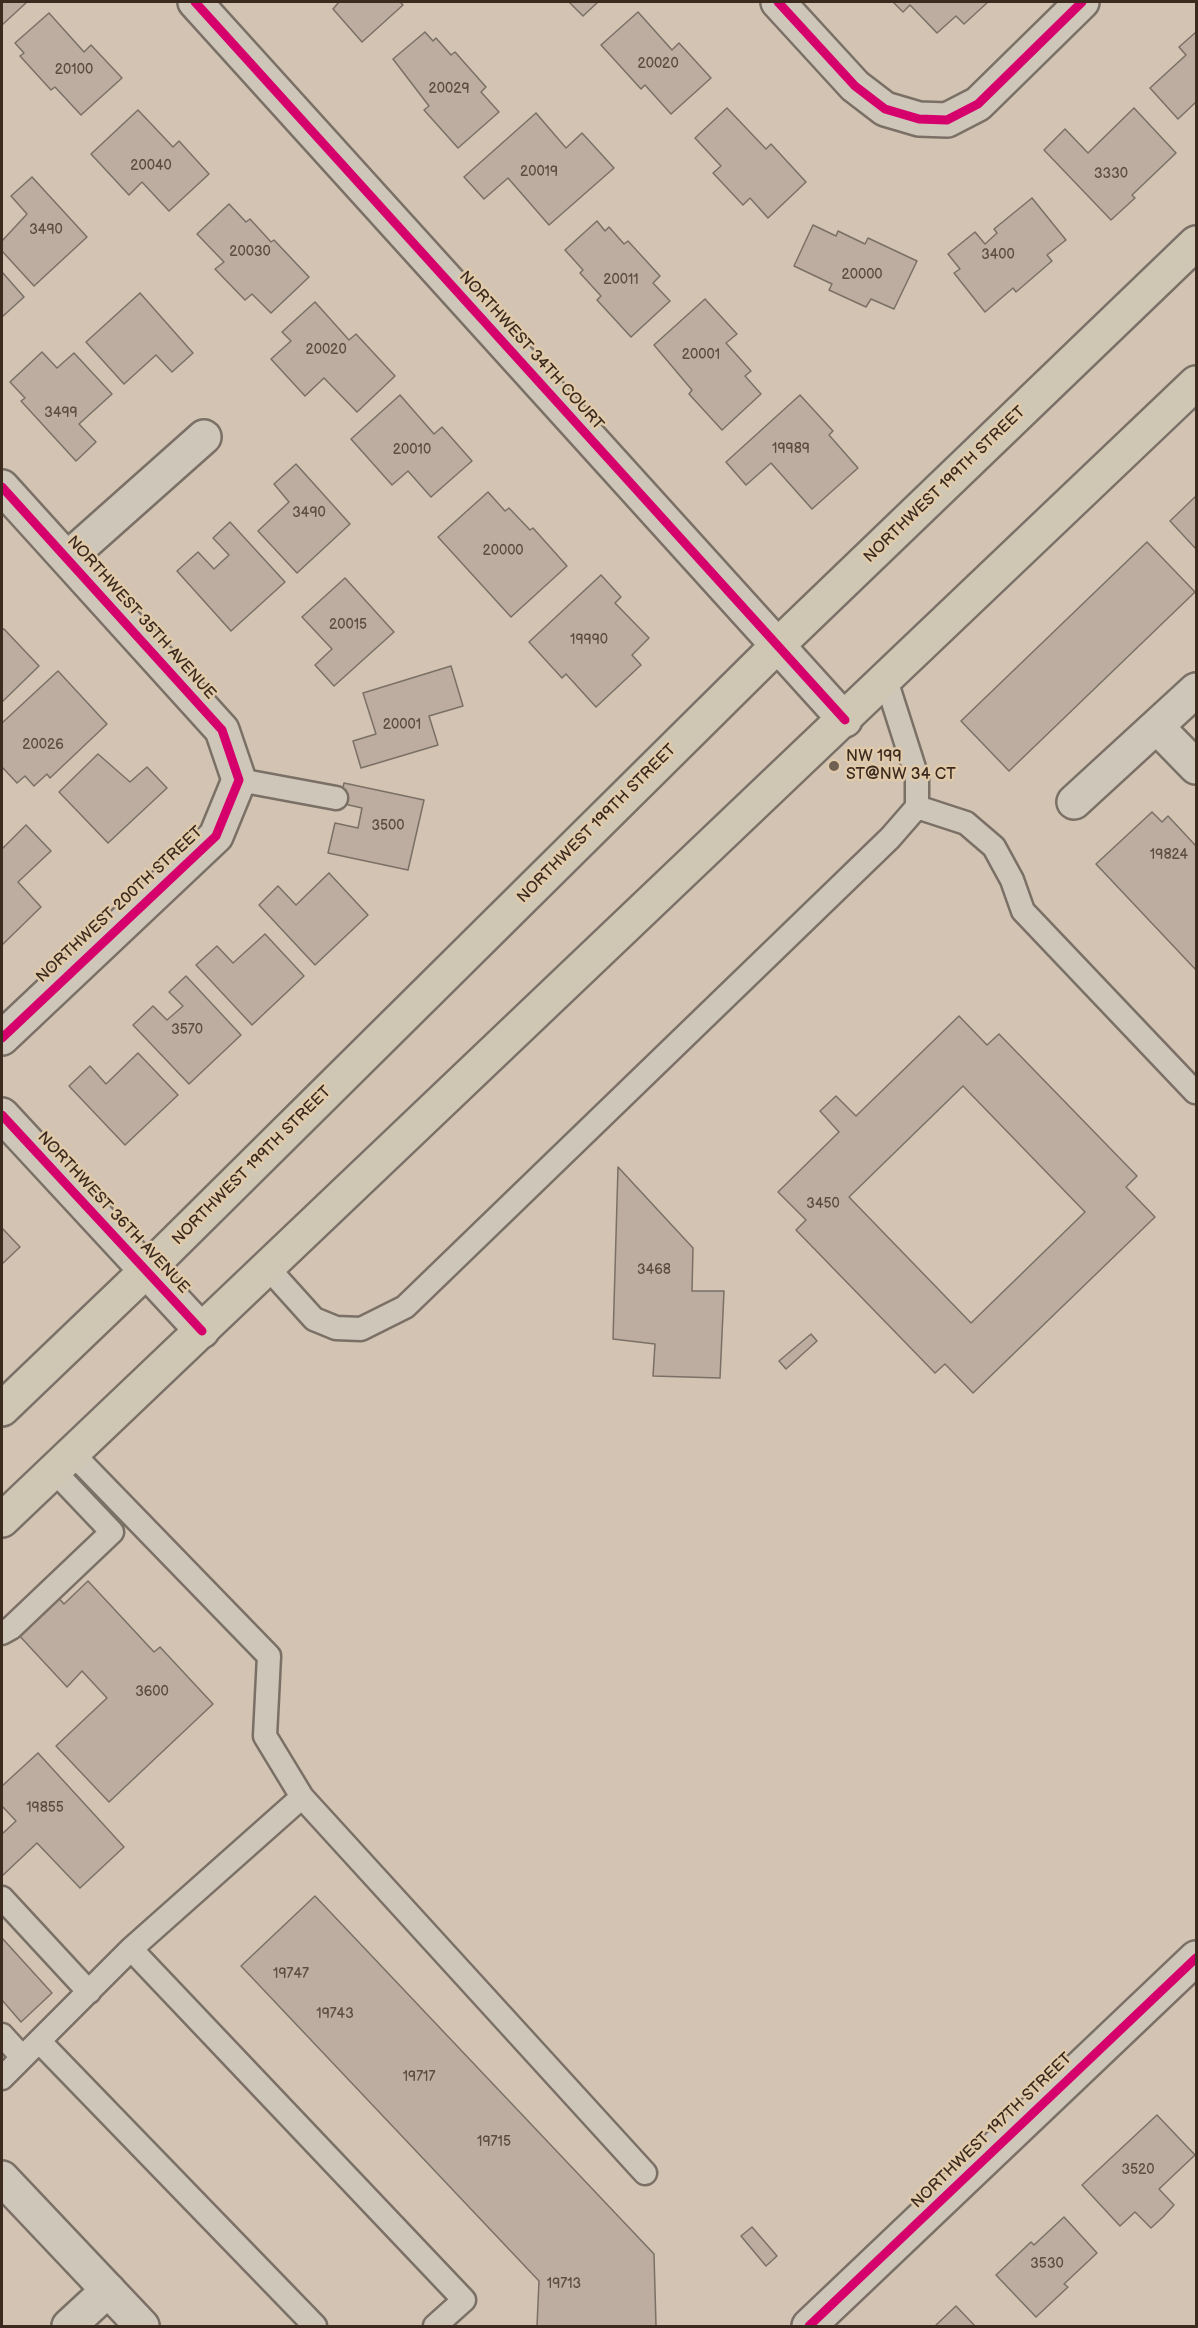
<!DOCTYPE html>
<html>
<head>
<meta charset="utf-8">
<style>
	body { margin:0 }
	#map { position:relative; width:1198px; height:2328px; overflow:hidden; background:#d2c3b2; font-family:"Balsamiq Sans",sans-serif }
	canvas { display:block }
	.frame { position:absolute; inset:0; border:3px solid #3b2a1e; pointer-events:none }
</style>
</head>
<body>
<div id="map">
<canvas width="1198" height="2328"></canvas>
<div class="frame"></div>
</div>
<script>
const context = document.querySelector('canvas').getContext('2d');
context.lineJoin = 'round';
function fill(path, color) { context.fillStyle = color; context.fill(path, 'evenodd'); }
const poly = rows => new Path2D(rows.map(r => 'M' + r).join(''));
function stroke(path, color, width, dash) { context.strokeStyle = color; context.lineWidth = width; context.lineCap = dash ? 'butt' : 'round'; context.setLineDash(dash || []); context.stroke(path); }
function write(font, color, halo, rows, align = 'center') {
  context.font = font + ' "Balsamiq Sans",sans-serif'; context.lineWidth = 5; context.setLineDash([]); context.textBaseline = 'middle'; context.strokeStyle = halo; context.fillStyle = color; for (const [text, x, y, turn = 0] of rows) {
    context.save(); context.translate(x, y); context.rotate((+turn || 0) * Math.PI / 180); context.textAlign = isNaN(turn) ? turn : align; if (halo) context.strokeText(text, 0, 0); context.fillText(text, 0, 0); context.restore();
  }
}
const building = poly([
	[2,2,27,2,2,25,2,2],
	[339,2,400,2,403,5,362,42,333,9,339,2],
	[569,2,598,2,583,16,569,2],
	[893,2,988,2,964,24,956,16,937,33,910,5,903,12,893,2],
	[638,12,672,50,679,43,711,78,671,114,645,85,641,89,601,45,638,12],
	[49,13,84,52,91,45,122,78,81,115,55,87,51,90,20,56,24,53,15,43,49,13],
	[425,32,433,41,436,38,451,55,455,52,486,87,481,92,499,112,458,148,424,110,429,106,393,59,425,32],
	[1196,32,1196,102,1178,119,1150,88,1186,55,1179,47,1196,32],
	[727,108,766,149,771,144,806,182,768,218,750,198,743,205,713,173,721,166,695,138,727,108],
	[1134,108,1176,153,1132,195,1135,198,1111,220,1044,150,1065,129,1088,153,1134,108],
	[138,110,173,147,179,141,209,174,169,211,142,182,129,195,91,154,138,110],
	[536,113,566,148,582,133,614,168,549,225,508,178,484,199,464,177,536,113],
	[32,177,87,237,34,286,2,251,2,241,27,214,11,196,32,177],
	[1032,198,1066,240,1047,255,1052,261,1016,292,1013,288,985,312,954,273,960,269,948,254,975,232,985,244,997,233,994,229,1032,198],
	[229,204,246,222,250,219,271,242,274,240,309,277,271,313,252,294,245,300,215,269,224,262,197,234,229,204],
	[597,221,605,231,609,227,624,244,628,241,660,276,653,283,670,301,631,337,597,300,601,296,580,273,583,270,565,250,597,221],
	[813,225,836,236,838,231,865,244,868,238,917,261,894,309,871,299,866,307,829,290,832,284,794,266,813,225],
	[2,272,24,297,2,317,2,272],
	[140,293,193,353,172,372,156,355,124,384,86,342,140,293],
	[705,299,737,334,726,343,751,371,745,376,761,394,722,430,689,394,692,390,654,345,705,299],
	[315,302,349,340,356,334,395,376,357,412,324,378,305,396,271,359,291,341,282,332,315,302],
	[42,352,57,368,74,353,112,394,79,424,96,442,76,461,21,401,25,398,10,382,42,352],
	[400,395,434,434,442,427,472,461,431,497,408,471,392,485,351,439,400,395],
	[800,395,833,431,829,435,858,468,812,509,771,463,746,485,726,462,800,395],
	[296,464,350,524,297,573,258,531,289,502,274,484,296,464],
	[488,492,505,511,509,508,530,530,533,528,567,566,511,617,438,537,488,492],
	[1196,496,1196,549,1170,521,1196,496],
	[230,522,285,582,231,631,177,571,198,552,214,569,229,555,213,538,230,522],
	[1147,542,1195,592,1009,771,961,721,1147,542],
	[601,575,621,597,615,603,649,638,632,655,641,665,596,707,566,674,562,678,529,642,601,575],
	[345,578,394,632,334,686,315,665,332,649,302,617,345,578],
	[4,629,39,666,2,702,2,630,4,629],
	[451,666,463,706,429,716,438,745,361,768,353,741,376,734,363,693,451,666],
	[58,671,107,724,50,778,47,774,34,786,25,776,17,783,2,767,2,723,58,671],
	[98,754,130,782,147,767,167,788,108,843,59,792,98,754],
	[344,783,424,800,408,870,328,853,335,823,358,828,362,808,340,803,344,783],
	[1152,812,1162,822,1168,816,1196,846,1196,970,1096,864,1152,812],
	[26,825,51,851,18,882,41,907,2,945,2,849,26,825],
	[329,873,368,915,315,965,259,905,278,886,296,905,329,873],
	[265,934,304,976,252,1025,196,965,217,946,233,963,265,934],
	[186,976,241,1035,189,1084,133,1025,153,1006,167,1020,183,1006,169,992,186,976],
	[959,1016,987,1045,999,1034,1137,1176,1126,1187,1155,1217,973,1393,945,1364,935,1373,796,1230,806,1220,778,1192,839,1132,820,1111,836,1096,856,1116,959,1016],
	[963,1086,1085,1212,971,1323,849,1197,963,1086],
	[138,1053,178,1095,125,1145,69,1086,90,1066,106,1084,138,1053],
	[618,1167,693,1248,692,1291,724,1291,720,1378,653,1376,655,1344,613,1339,618,1167],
	[2,1228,20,1247,2,1264,2,1228],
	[811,1334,817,1341,786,1369,779,1361,811,1334],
	[88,1581,154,1652,160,1647,213,1704,109,1802,56,1746,107,1698,82,1671,67,1687,15,1631,54,1593,64,1604,88,1581],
	[38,1753,124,1847,80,1888,37,1843,2,1876,2,1834,16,1821,2,1806,2,1786,38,1753],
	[315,1896,654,2254,656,2326,537,2326,539,2281,241,1966,315,1896],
	[2,1938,52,1993,21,2022,2,2000,2,1938],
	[1157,2115,1195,2155,1159,2189,1174,2205,1163,2217,1151,2228,1135,2212,1120,2226,1082,2185,1157,2115],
	[1064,2217,1097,2253,1064,2284,1068,2287,1036,2317,996,2275,1031,2242,1034,2245,1064,2217],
	[752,2227,777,2256,766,2266,741,2236,752,2227],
	[956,2306,975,2326,935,2326,956,2306]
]);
fill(building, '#bdada0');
stroke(building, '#7a7066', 1.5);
const service = poly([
	[239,780,336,798],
	[917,807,966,823,994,847,1012,880,1023,911,1195,1092],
	[268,1268,314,1319,336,1328,361,1329,405,1307,890,838,917,807,917,777,886,680],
	[72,1453,269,1656,265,1736,302,1797,645,2173],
	[2,1633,11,1628,112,1532,54,1471],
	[2,1898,89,1992],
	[131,1949,464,2300,435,2326],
	[2,2035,22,2057],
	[39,2041,315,2326],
	[2,2078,131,1949,302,1797]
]);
const minor = poly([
	[195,2,845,720],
	[778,2,855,86,885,109,919,119,947,120,978,104,1082,2],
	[2,487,222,730,239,780,216,836,2,1038],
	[68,558,204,437],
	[1158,728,1196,767],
	[1074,802,1196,690],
	[2,1115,202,1331],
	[69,2326,108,2290],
	[809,2326,1196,1958]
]);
const secondary = poly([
	[2,2178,142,2326]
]);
const primary = poly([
	[2,1409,147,1270,777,646,1196,243],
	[2,1520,1196,383]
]);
stroke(service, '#7a7066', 27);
stroke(minor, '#7a7066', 38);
stroke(secondary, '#7a7066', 38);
stroke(primary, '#7a7066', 38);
stroke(service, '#cfc6ba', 22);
stroke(minor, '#cfc6ba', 33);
stroke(secondary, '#cfc6ba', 33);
stroke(primary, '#cfc7b4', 33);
stroke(poly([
	[195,2,845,720],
	[778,2,855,86,885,109,919,119,947,120,978,104,1082,2],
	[2,487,222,730,239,780,216,836,2,1038],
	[2,1115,202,1331],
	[809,2326,1196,1958]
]), '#d6006c', 9);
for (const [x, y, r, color] of [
	[834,766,6,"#706052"]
]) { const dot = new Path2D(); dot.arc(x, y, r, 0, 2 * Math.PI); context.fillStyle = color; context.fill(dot); stroke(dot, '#e0caaa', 2); }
write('14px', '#5d4c40', null, [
	["20020",658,64],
	["20100",74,70],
	["20029",449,89],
	["20040",151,166],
	["20019",539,172],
	["3330",1111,174],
	["3490",46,230],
	["20030",250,252],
	["3400",998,255],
	["20000",862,275],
	["20011",621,280],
	["20020",326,350],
	["20001",701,355],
	["3499",61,413],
	["19989",791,449],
	["20010",412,450],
	["3490",309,513],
	["20000",503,551],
	["20015",348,625],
	["19990",589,640],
	["20001",402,725],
	["20026",43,745],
	["3500",388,826],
	["19824",1169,855],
	["3570",187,1030],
	["3450",823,1204],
	["3468",654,1270],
	["3600",152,1692],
	["19855",45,1808],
	["19747",291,1974],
	["19743",335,2014],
	["19717",419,2077],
	["19715",494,2142],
	["3520",1138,2170],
	["3530",1047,2264],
	["19713",564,2284]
]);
write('16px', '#3b2a1e', '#e0caaa', [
	["NORTHWEST 34TH COURT",531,351,48],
	["NORTHWEST 199TH STREET",945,485,-44],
	["NORTHWEST 35TH AVENUE",141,618,48],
	["NORTHWEST 199TH STREET",597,824,-45],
	["NORTHWEST 200TH STREET",120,905,-43],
	["NORTHWEST 199TH STREET",252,1166,-45],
	["NORTHWEST 36TH AVENUE",113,1213,47],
	["NORTHWEST 197TH STREET",992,2131,-44]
]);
write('16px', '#3b2a1e', '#e0caaa', [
	["NW 199",846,757],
	["ST@NW 34 CT",846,775]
], 'left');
</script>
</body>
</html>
